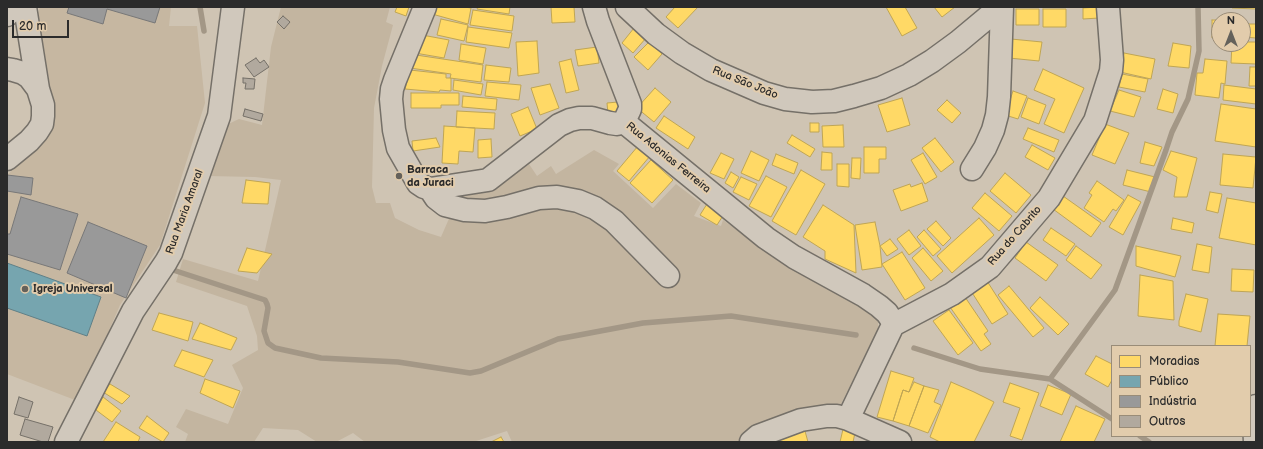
<!DOCTYPE html>
<html>
<head>
<meta charset="utf-8">
<style>
	body { margin:0 }
	#map { position:relative; width:1263px; height:449px; overflow:hidden; background:#cfc4b3; font-family:"Balsamiq Sans",sans-serif }
	canvas { display:block }
	.frame { position:absolute; inset:0; border:8px solid #2b2b2b; pointer-events:none }
	.legend { position:absolute; left:1111px; top:345px; width:140px; height:92px; box-sizing:border-box; background:#e2ccac; border:1px solid #998c78; margin:0; padding:5px 7px; list-style:none; font-size:12px; color:#2b2b2b }
	.legend li { display:flex; align-items:center; gap:8px; height:20px }
	.legend b { width:20px; border:1px solid #998c78 }
	.north { position:absolute; left:1211px; top:12px; width:40px; height:40px; box-sizing:border-box; background:#e2ccac; border:1px solid #998c78; border-radius:50%; rotate:0deg; font-size:11px; font-weight:700; line-height:16px; text-align:center; color:#2b2b2b }
	.north::after { content:''; display:block; margin:auto; width:14px; height:18px; background:#64615b; clip-path:polygon(50% 0,100% 100%,50% 72%,0 100%) }
	.scale { position:absolute; left:12px; top:20px; width:57px; height:18px; box-sizing:border-box; border:2px solid #2b2b2b; border-top:0; padding-left:5px; font-size:12px; line-height:14px; white-space:nowrap; color:#2b2b2b; -webkit-text-stroke:3px #e2ccac; paint-order:stroke }
</style>
</head>
<body>
<div id="map">
<canvas width="1263" height="449"></canvas>
<div class="frame"></div>
<ul class="legend">
<li><b style="height:11px;background:#ffd966"></b>Moradias</li>
<li><b style="height:11px;background:#76a5af"></b>Público</li>
<li><b style="height:11px;background:#999"></b>Indústria</li>
<li><b style="height:11px;background:#b1a99e"></b>Outros</li>
</ul>
<div class="north">N</div>
<div class="scale">20 m</div>
</div>
<script>
const context = document.querySelector('canvas').getContext('2d');
context.lineJoin = 'round';
function fill(path, color) { context.fillStyle = color; context.fill(path, 'evenodd'); }
const poly = rows => new Path2D(rows.map(r => 'M' + r).join(''));
function stroke(path, color, width, dash) { context.strokeStyle = color; context.lineWidth = width; context.lineCap = dash ? 'butt' : 'round'; context.setLineDash(dash || []); context.stroke(path); }
function write(font, color, halo, rows, align = 'center') {
  context.font = font + ' "Balsamiq Sans",sans-serif'; context.lineWidth = 4; context.setLineDash([]); context.textBaseline = 'middle'; context.strokeStyle = halo; context.fillStyle = color; for (const [text, x, y, turn = 0] of rows) {
    context.save(); context.translate(x, y); context.rotate((+turn || 0) * Math.PI / 180); context.textAlign = isNaN(turn) ? turn : align; if (halo) context.strokeText(text, 0, 0); context.fillText(text, 0, 0); context.restore();
  }
}
fill(poly([
	[40,7,171,7,169,26,197,26,205,103,160,245,120,305,102,347,75,400,7,374,7,176,8,174,36,151,48,138,51,128,52,115,50,85,38,13]
]), '#c6b7a1');
fill(poly([
	[281,7,390,7,386,22,393,25,382,66,374,108,372,187,376,203,390,203,395,218,419,230,441,237,458,198,483,190,503,182,529,164,537,176,551,166,556,174,594,150,619,164,613,171,653,208,676,184,701,203,694,216,721,226,723,220,767,251,874,315,878,321,878,329,841,404,828,404,783,416,756,429,739,442,512,442,507,431,473,442,365,442,353,433,336,442,317,442,298,430,263,428,254,442,185,442,188,434,176,427,186,409,228,424,243,388,232,365,258,350,257,336,247,306,176,282,183,259,258,281,281,180,255,177,208,176,224,126,239,119,262,125,271,47]
]), '#c3b5a0');
const homes = poly([
	[397,7,409,7,406,16,395,12,397,7],
	[434,7,465,7,471,8,468,24,432,14,434,7],
	[478,7,510,7,509,14,477,9,478,7],
	[551,7,574,7,575,22,552,23,551,7],
	[675,7,698,7,678,28,666,17,675,7],
	[886,7,905,7,917,28,902,36,886,7],
	[934,7,955,7,942,17,934,7],
	[1098,7,1099,18,1083,19,1083,8,1098,7],
	[1232,7,1256,7,1256,9,1232,8,1232,7],
	[1016,9,1039,9,1039,25,1016,25,1016,9],
	[1043,9,1066,9,1066,27,1043,27,1043,9],
	[473,10,514,16,512,31,470,25,473,10],
	[441,19,468,25,464,41,437,35,441,19],
	[1212,20,1219,20,1219,38,1212,38,1212,20],
	[1243,24,1256,24,1256,38,1243,37,1243,24],
	[468,27,512,33,509,48,466,42,468,27],
	[634,28,646,38,633,53,622,43,634,28],
	[422,35,449,40,444,58,415,53,422,35],
	[1011,39,1042,42,1039,61,1009,58,1011,39],
	[537,41,539,73,518,76,516,42,537,41],
	[649,42,662,54,648,70,634,57,649,42],
	[1243,42,1256,42,1256,64,1231,63,1232,44,1243,44,1243,42],
	[1173,43,1191,46,1189,68,1168,66,1173,43],
	[461,44,486,48,483,64,459,60,461,44],
	[597,47,599,63,578,66,575,50,597,47],
	[1124,53,1155,59,1151,79,1120,72,1124,53],
	[416,55,483,65,481,82,450,78,451,74,410,68,416,55],
	[571,59,579,90,566,93,559,62,571,59],
	[1205,59,1227,61,1225,84,1221,83,1219,98,1195,95,1197,73,1203,73,1205,59],
	[486,65,511,68,509,82,484,80,486,65],
	[1250,67,1256,67,1256,86,1249,86,1250,67],
	[1043,69,1084,88,1064,133,1044,124,1055,99,1034,90,1043,69],
	[410,70,446,74,446,78,451,78,451,91,440,90,439,92,405,89,410,70],
	[1122,74,1148,79,1145,92,1119,87,1122,74],
	[454,80,483,84,481,95,453,90,454,80],
	[487,82,521,85,519,100,485,96,487,82],
	[550,84,559,108,540,115,531,88,550,84],
	[1224,85,1256,89,1256,104,1223,100,1224,85],
	[655,88,671,102,654,122,637,108,655,88],
	[1163,89,1178,94,1173,113,1157,109,1163,89],
	[1119,90,1141,97,1134,117,1110,111,1119,90],
	[1013,91,1027,96,1018,119,1005,115,1013,91],
	[411,93,459,93,459,105,441,105,441,108,411,108,411,93],
	[463,96,497,99,496,110,462,107,463,96],
	[902,98,910,125,887,132,878,105,902,98],
	[1028,98,1046,105,1039,124,1021,117,1028,98],
	[947,100,961,113,952,123,937,110,947,100],
	[618,102,618,114,608,114,607,103,618,102],
	[1221,104,1256,109,1256,147,1215,141,1221,104],
	[528,107,537,129,520,136,511,114,528,107],
	[457,111,495,113,494,129,456,127,457,111],
	[664,116,695,137,688,149,656,128,664,116],
	[810,123,819,123,819,132,810,132,810,123],
	[1105,124,1129,133,1115,164,1092,155,1105,124],
	[843,125,844,147,823,147,822,126,843,125],
	[444,126,475,128,473,152,459,151,458,164,442,163,444,126],
	[1028,128,1059,140,1054,152,1023,139,1028,128],
	[792,135,815,149,810,157,787,143,792,135],
	[436,138,440,147,413,151,412,141,436,138],
	[935,138,954,162,941,172,922,148,935,138],
	[491,139,492,157,478,158,478,140,491,139],
	[1145,142,1162,147,1154,166,1140,163,1145,142],
	[1032,145,1055,158,1048,170,1025,157,1032,145],
	[638,146,650,156,629,181,617,171,638,146],
	[864,147,886,147,886,159,879,159,879,173,864,173,864,147],
	[751,151,769,160,759,181,741,173,751,151],
	[1171,151,1197,158,1187,197,1174,197,1177,177,1163,170,1171,151],
	[822,152,832,153,832,170,821,170,822,152],
	[721,153,734,159,724,179,710,173,721,153],
	[923,153,937,177,925,184,911,160,923,153],
	[776,154,798,163,794,174,772,165,776,154],
	[1223,154,1256,157,1253,188,1220,185,1223,154],
	[852,158,861,158,860,179,851,178,852,158],
	[651,160,673,180,652,203,630,183,651,160],
	[837,164,849,164,849,187,837,186,837,164],
	[801,170,825,184,796,235,772,221,801,170],
	[1127,170,1155,177,1151,192,1123,185,1127,170],
	[731,172,739,177,733,188,725,183,731,172],
	[1005,173,1031,195,1016,213,990,191,1005,173],
	[766,176,787,187,771,217,749,206,766,176],
	[741,177,757,184,749,200,733,192,741,177],
	[246,180,270,183,268,204,242,203,246,180],
	[1097,181,1124,200,1116,211,1113,209,1104,222,1084,208,1092,195,1089,193,1097,181],
	[922,183,928,201,901,211,893,190,910,184,911,187,922,183],
	[1210,192,1222,194,1218,213,1206,210,1210,192],
	[985,193,1012,216,999,231,972,208,985,193],
	[1128,195,1141,202,1123,235,1109,227,1128,195],
	[1063,196,1101,223,1091,237,1053,209,1063,196],
	[1227,198,1256,203,1256,245,1219,238,1227,198],
	[707,204,724,214,717,225,700,215,707,204],
	[823,205,854,225,856,273,825,259,825,251,803,237,823,205],
	[979,218,994,235,952,273,937,256,979,218],
	[1173,218,1194,223,1192,233,1171,229,1173,218],
	[936,221,951,238,943,246,927,229,936,221],
	[875,222,880,246,882,267,862,270,855,225,875,222],
	[1051,228,1075,244,1066,256,1043,240,1051,228],
	[909,230,921,246,909,255,897,239,909,230],
	[924,230,941,249,933,256,917,237,924,230],
	[890,239,898,249,887,256,880,246,890,239],
	[1026,242,1058,265,1046,281,1015,258,1026,242],
	[1197,244,1212,247,1209,273,1192,270,1197,244],
	[1076,246,1102,265,1091,279,1066,260,1076,246],
	[1136,246,1181,256,1175,277,1136,266,1136,246],
	[247,248,272,254,257,273,238,271,247,248],
	[923,248,943,271,931,281,912,258,923,248],
	[902,252,925,288,905,300,882,264,902,252],
	[1232,269,1254,270,1253,292,1231,291,1232,269],
	[1140,275,1173,281,1174,320,1138,316,1140,275],
	[987,281,1008,314,992,324,971,291,987,281],
	[1009,286,1044,328,1033,337,998,295,1009,286],
	[1186,294,1208,299,1201,332,1179,326,1179,321,1186,294],
	[965,297,988,331,984,334,991,344,981,351,950,307,965,297],
	[1040,297,1069,324,1058,335,1030,308,1040,297],
	[949,310,973,343,958,355,933,321,949,310],
	[159,313,193,322,188,341,152,330,159,313],
	[1218,314,1250,316,1247,346,1215,346,1218,314],
	[200,323,237,338,231,350,192,339,200,323],
	[182,350,213,360,204,377,174,366,182,350],
	[1096,356,1112,364,1112,380,1108,387,1085,374,1096,356],
	[891,371,914,378,909,392,903,390,893,421,877,417,891,371],
	[205,379,240,391,233,408,200,393,205,379],
	[914,382,924,386,909,426,893,421,903,390,909,392,914,382],
	[951,382,974,392,994,402,974,442,940,442,930,437,951,382],
	[1010,383,1039,393,1022,440,1010,436,1020,408,1003,402,1010,383],
	[110,384,130,396,122,404,103,392,110,384],
	[1048,385,1071,394,1062,415,1040,406,1048,385],
	[924,386,939,390,934,402,941,405,928,433,909,426,924,386],
	[103,397,121,411,112,422,96,410,103,397],
	[1076,406,1105,419,1094,442,1060,442,1076,406],
	[147,416,169,433,163,442,139,428,147,416],
	[116,422,140,437,138,442,103,442,116,422],
	[844,425,856,428,853,442,840,442,844,425],
	[805,431,808,442,769,442,805,431],
	[501,437,504,442,491,442,501,437]
]);
fill(homes, '#ffd966');
stroke(homes, '#bfa554', 1);
const public = poly([
	[7,263,101,297,87,336,7,308,7,263]
]);
fill(public, '#76a5af');
stroke(public, '#608087', 1);
const industry = poly([
	[69,7,160,7,155,23,107,9,103,24,67,13,69,7],
	[7,175,33,178,31,195,7,191,7,175],
	[21,197,78,214,60,270,7,254,7,234,10,234,21,197],
	[88,222,147,246,126,298,67,273,88,222]
]);
fill(industry, '#999');
stroke(industry, '#787878', 1);
stroke(poly([
	[200,7,204,31],
	[173,270,265,300,267,304,268,308,264,331,268,343,275,348,321,358,398,362,470,373,481,371,558,339,643,323,731,316,856,335],
	[914,348,980,369,1050,379,1112,419],
	[1050,379,1115,290,1166,150,1172,132,1188,99,1199,51,1198,7],
	[1140,436,1149,442]
]), '#a39786', 5.5);
const building = poly([
	[283,16,290,22,284,29,277,22,283,16],
	[256,58,260,63,264,60,269,67,254,77,245,65,256,58],
	[243,78,255,79,254,89,245,89,246,83,243,83,243,78],
	[245,109,263,114,261,121,243,116,245,109],
	[19,397,33,402,28,418,14,414,19,397],
	[25,419,53,427,48,442,43,442,20,435,25,419]
]);
fill(building, '#b1a99e');
stroke(building, '#757068', 1);
const minor = poly([
	[425,7,395,80,392,89,391,99,394,130,398,148,418,183,424,187,430,189,488,180,559,125,570,120,579,118,592,118,610,123,617,124,624,122,766,238,794,257,863,295,879,306,887,313,891,319,893,325],
	[594,7,598,21,630,104,630,109,624,122],
	[627,7,656,34,682,53,711,70,764,93,785,99,812,102,834,101,854,96,881,88,909,75,932,61,958,42,1000,7],
	[972,169,985,148,993,130,997,115,999,97,1002,7],
	[430,189,436,198,445,205,465,210,485,211,507,207,539,198,557,197,578,201,595,208,614,221,668,276],
	[848,419,893,325,952,294,990,267,1049,198,1095,121,1111,71,1112,60,1108,7],
	[66,442,133,311,166,262,171,253,219,116,233,7],
	[751,442,758,436,801,420,827,416,837,416,848,419,900,442],
	[1255,442,1254,422,1256,406]
]);
const major = poly([
	[7,15,9,7],
	[7,69,13,70,23,73,29,77,38,89],
	[7,159,29,141,37,132,42,124,43,116,43,105,38,89,25,7]
]);
stroke(minor, '#757068', 25);
stroke(major, '#757068', 25);
stroke(minor, '#d0c8bc', 22);
stroke(major, '#d0c8bc', 22);
for (const [x, y, r, color] of [
	[399,176,4,"#64615b"],
	[25,289,4,"#64615b"]
]) { const dot = new Path2D(); dot.arc(x, y, r, 0, 2 * Math.PI); context.fillStyle = color; context.fill(dot); stroke(dot, '#e2ccac', 1.5); }
write('11px', '#2b2b2b', '#e2ccac', [
	["Rua São João",745,83,22],
	["Rua Adonias Ferreira",668,158,39],
	["Rua Maria Amaral",185,212,-70],
	["Rua do Cabrito",1015,236,-49]
]);
write('bold 11px', '#2b2b2b', '#e2ccac', [
	["Barraca",407,170],
	["da Juraci",407,183],
	["Igreja Universal",33,289]
], 'left');
</script>
</body>
</html>
